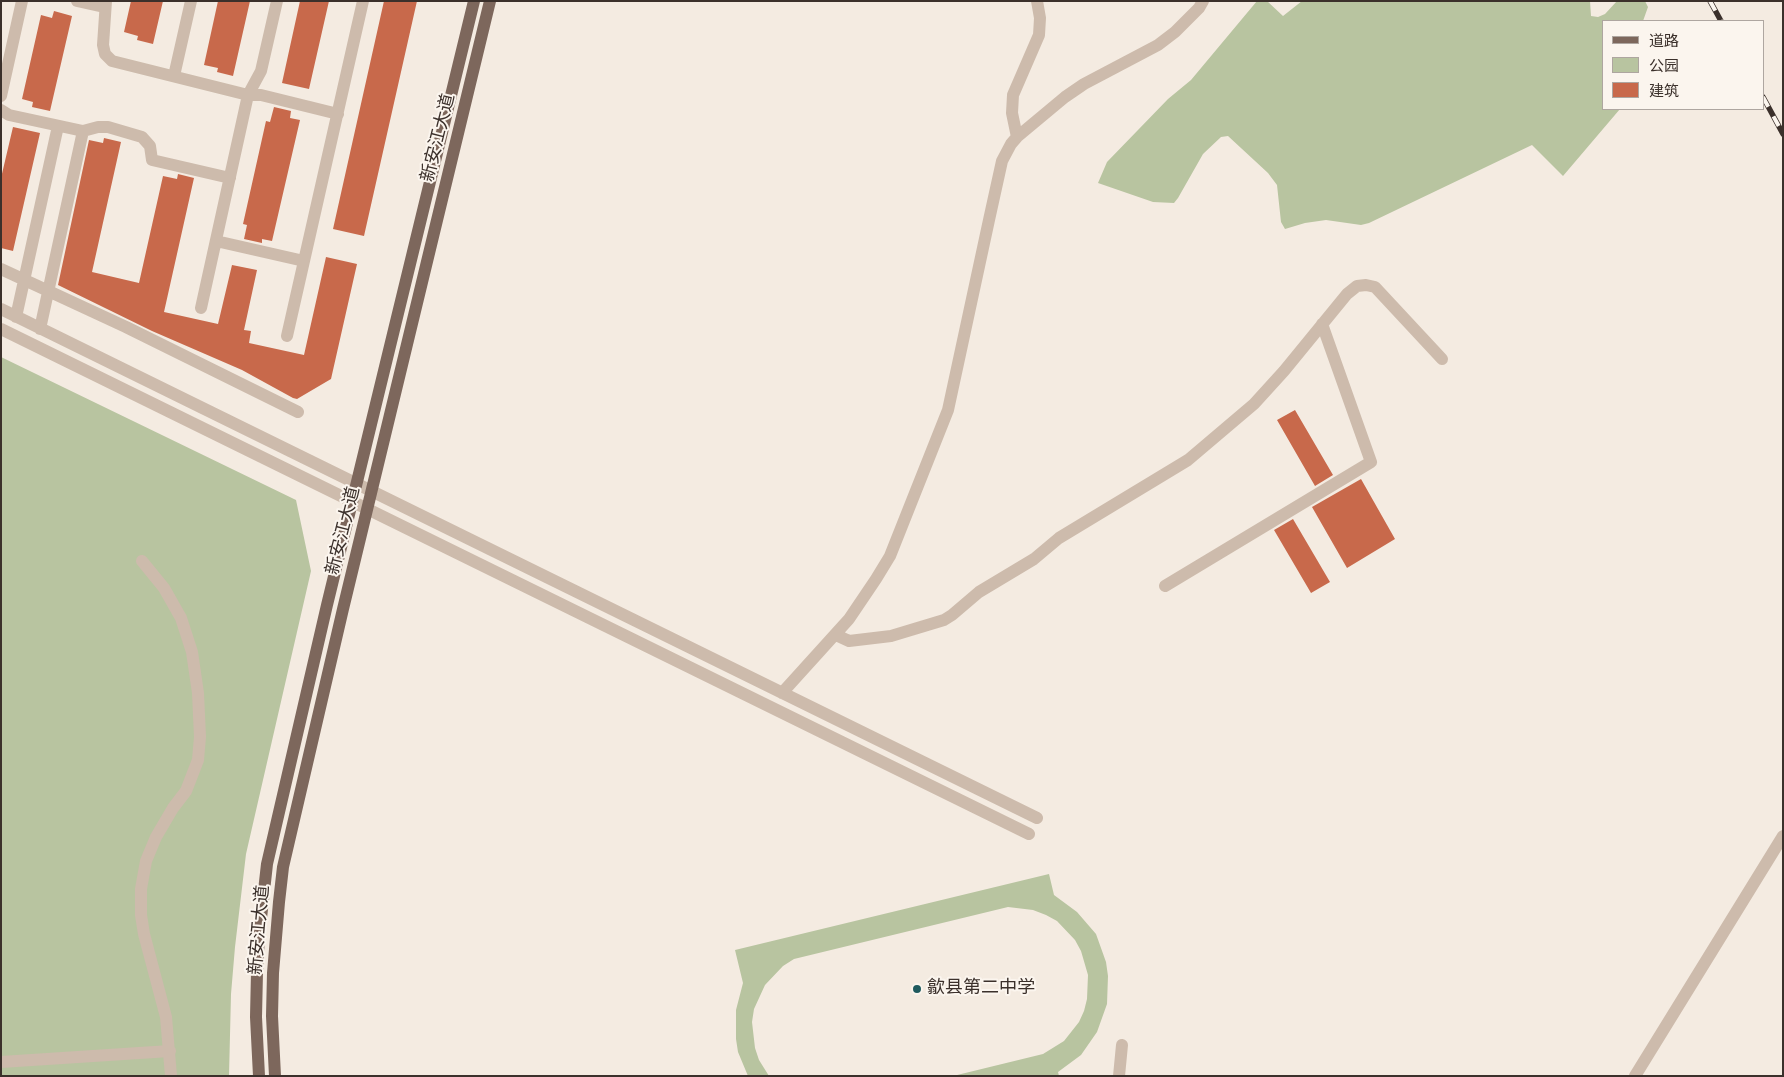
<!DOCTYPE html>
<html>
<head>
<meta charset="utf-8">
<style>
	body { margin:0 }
	#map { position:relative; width:1784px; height:1077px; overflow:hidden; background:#f4ebe1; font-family:"Nunito Sans","Noto Sans SC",sans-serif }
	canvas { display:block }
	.frame { position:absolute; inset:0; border:2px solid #3b302b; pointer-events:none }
	.legend { position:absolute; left:1602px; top:20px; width:162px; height:90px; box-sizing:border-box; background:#fbf5ee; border:1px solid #aea6a0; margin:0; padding:6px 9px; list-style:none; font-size:15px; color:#3b302b }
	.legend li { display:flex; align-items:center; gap:10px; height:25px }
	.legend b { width:25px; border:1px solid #aea6a0 }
</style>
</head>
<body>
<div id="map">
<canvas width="1784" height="1077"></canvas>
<div class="frame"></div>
<ul class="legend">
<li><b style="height:6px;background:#7d675c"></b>道路</li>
<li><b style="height:14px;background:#b8c4a0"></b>公园</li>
<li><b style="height:14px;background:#c8694b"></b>建筑</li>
</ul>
</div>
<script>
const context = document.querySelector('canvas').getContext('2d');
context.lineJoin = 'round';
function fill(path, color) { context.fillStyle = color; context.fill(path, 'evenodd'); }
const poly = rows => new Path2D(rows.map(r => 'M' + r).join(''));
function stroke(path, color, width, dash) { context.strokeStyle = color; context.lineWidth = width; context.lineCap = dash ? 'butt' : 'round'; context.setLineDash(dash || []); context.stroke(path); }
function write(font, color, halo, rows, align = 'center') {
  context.font = font + ' "Nunito Sans","Noto Sans SC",sans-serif'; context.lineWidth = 4; context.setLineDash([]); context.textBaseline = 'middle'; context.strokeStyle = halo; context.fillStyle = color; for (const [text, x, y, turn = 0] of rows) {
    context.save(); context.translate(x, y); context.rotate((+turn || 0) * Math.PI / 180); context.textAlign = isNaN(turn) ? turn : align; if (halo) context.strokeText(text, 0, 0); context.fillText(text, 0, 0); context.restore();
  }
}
fill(poly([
	[1257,1,1267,1,1283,16,1302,1,1590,1,1591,16,1598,17,1605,14,1617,1,1645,1,1648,7,1643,21,1603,21,1603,109,1620,109,1563,176,1532,145,1369,223,1361,225,1326,220,1305,223,1285,229,1281,222,1277,185,1268,173,1228,136,1221,137,1203,154,1178,198,1174,203,1153,202,1098,183,1107,162,1168,99,1191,80],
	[1,357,296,500,311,571,246,854,235,947,231,994,229,1076,1,1076],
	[1049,874,1054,895,1077,912,1096,934,1106,962,1108,976,1107,1004,1097,1032,1081,1055,1058,1072,1059,1076,953,1076,1043,1054,1064,1041,1079,1022,1084,1011,1087,999,1088,975,1081,951,1075,940,1057,921,1046,915,1033,910,1008,907,794,959,783,966,765,985,754,1009,752,1022,755,1048,759,1060,769,1076,748,1076,738,1052,736,1039,736,1010,743,983,735,950]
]), '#b8c4a0');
fill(poly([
	[131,1,163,1,153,44,137,40,138,36,124,32],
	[218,1,250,1,233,76,217,72,218,68,204,65],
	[300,1,329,1,309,89,282,83],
	[384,1,417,1,364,236,333,229],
	[54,11,72,16,50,111,32,107,33,102,22,99,41,15,52,18],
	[274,107,291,111,290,118,300,120,272,241,262,239,262,243,244,239,247,225,243,224,266,121,270,122],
	[13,127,40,133,13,251,1,248,1,178],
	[104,138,121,142,92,272,139,283,163,176,177,179,178,174,194,178,164,312,218,324,232,265,257,270,244,330,251,331,249,343,304,355,326,257,357,264,331,379,297,399,293,398,242,370,152,331,58,285,89,140,103,143],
	[1295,410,1333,475,1315,486,1277,420],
	[1361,479,1395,539,1347,568,1312,507],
	[1293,519,1330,582,1311,593,1274,530]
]), '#c8694b');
stroke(poly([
	[77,1,104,7],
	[106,1,103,45,105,54,112,61,248,95,261,95,338,114],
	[174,76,191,1],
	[1,96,22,1],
	[1,110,9,115,83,131,98,127,108,127,142,137,150,146,152,160,230,178],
	[1017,137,1012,113,1013,95,1039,35,1040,18,1037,1],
	[216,241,304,261],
	[1,269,126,327,298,412],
	[201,308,248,95,261,71,277,1],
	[1,309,1037,818],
	[16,317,58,126],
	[1,329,1029,834],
	[40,329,83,131],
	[287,336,363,1],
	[142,561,164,588,181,618,192,652,198,693,200,737,198,760,186,791,173,808,156,837,146,861,141,889,141,915,144,934,166,1017,171,1076],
	[1165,586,1371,462,1322,324],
	[836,635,849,641,891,636,944,620,952,615,979,592,1034,559,1059,538,1188,460,1254,404,1284,371,1347,294,1357,286,1366,285,1375,287,1442,359],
	[782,693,849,619,876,579,890,556,948,410,989,220,1002,161,1011,144,1017,137,1065,97,1084,84,1158,45,1175,32,1199,8,1203,1],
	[1,1062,170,1051],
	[1119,1076,1122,1045],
	[1635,1076,1783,836]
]), '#cdbbac', 12);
stroke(poly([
	[259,1076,256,1017,257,972,259,936,267,864,327,605,474,1],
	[275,1076,272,1016,273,973,279,902,283,867,343,609,490,1]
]), '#7d675c', 12);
const rail = poly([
	[1710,1,1721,21],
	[1763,97,1783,134]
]);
stroke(rail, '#3b302b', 5.5);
stroke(rail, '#fbf5ee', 4, [11]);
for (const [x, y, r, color] of [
	[917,989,5,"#1f5a5e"]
]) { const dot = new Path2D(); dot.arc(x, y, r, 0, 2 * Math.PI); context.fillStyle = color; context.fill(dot); stroke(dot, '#fbf5ee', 2); }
write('18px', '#3b302b', '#fbf5ee', [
	["新安江大道",439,138,-76],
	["新安江大道",344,531,-76],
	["新安江大道",260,930,-85]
]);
write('18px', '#3b302b', '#fbf5ee', [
	["歙县第二中学",927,989]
], 'left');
</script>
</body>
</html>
